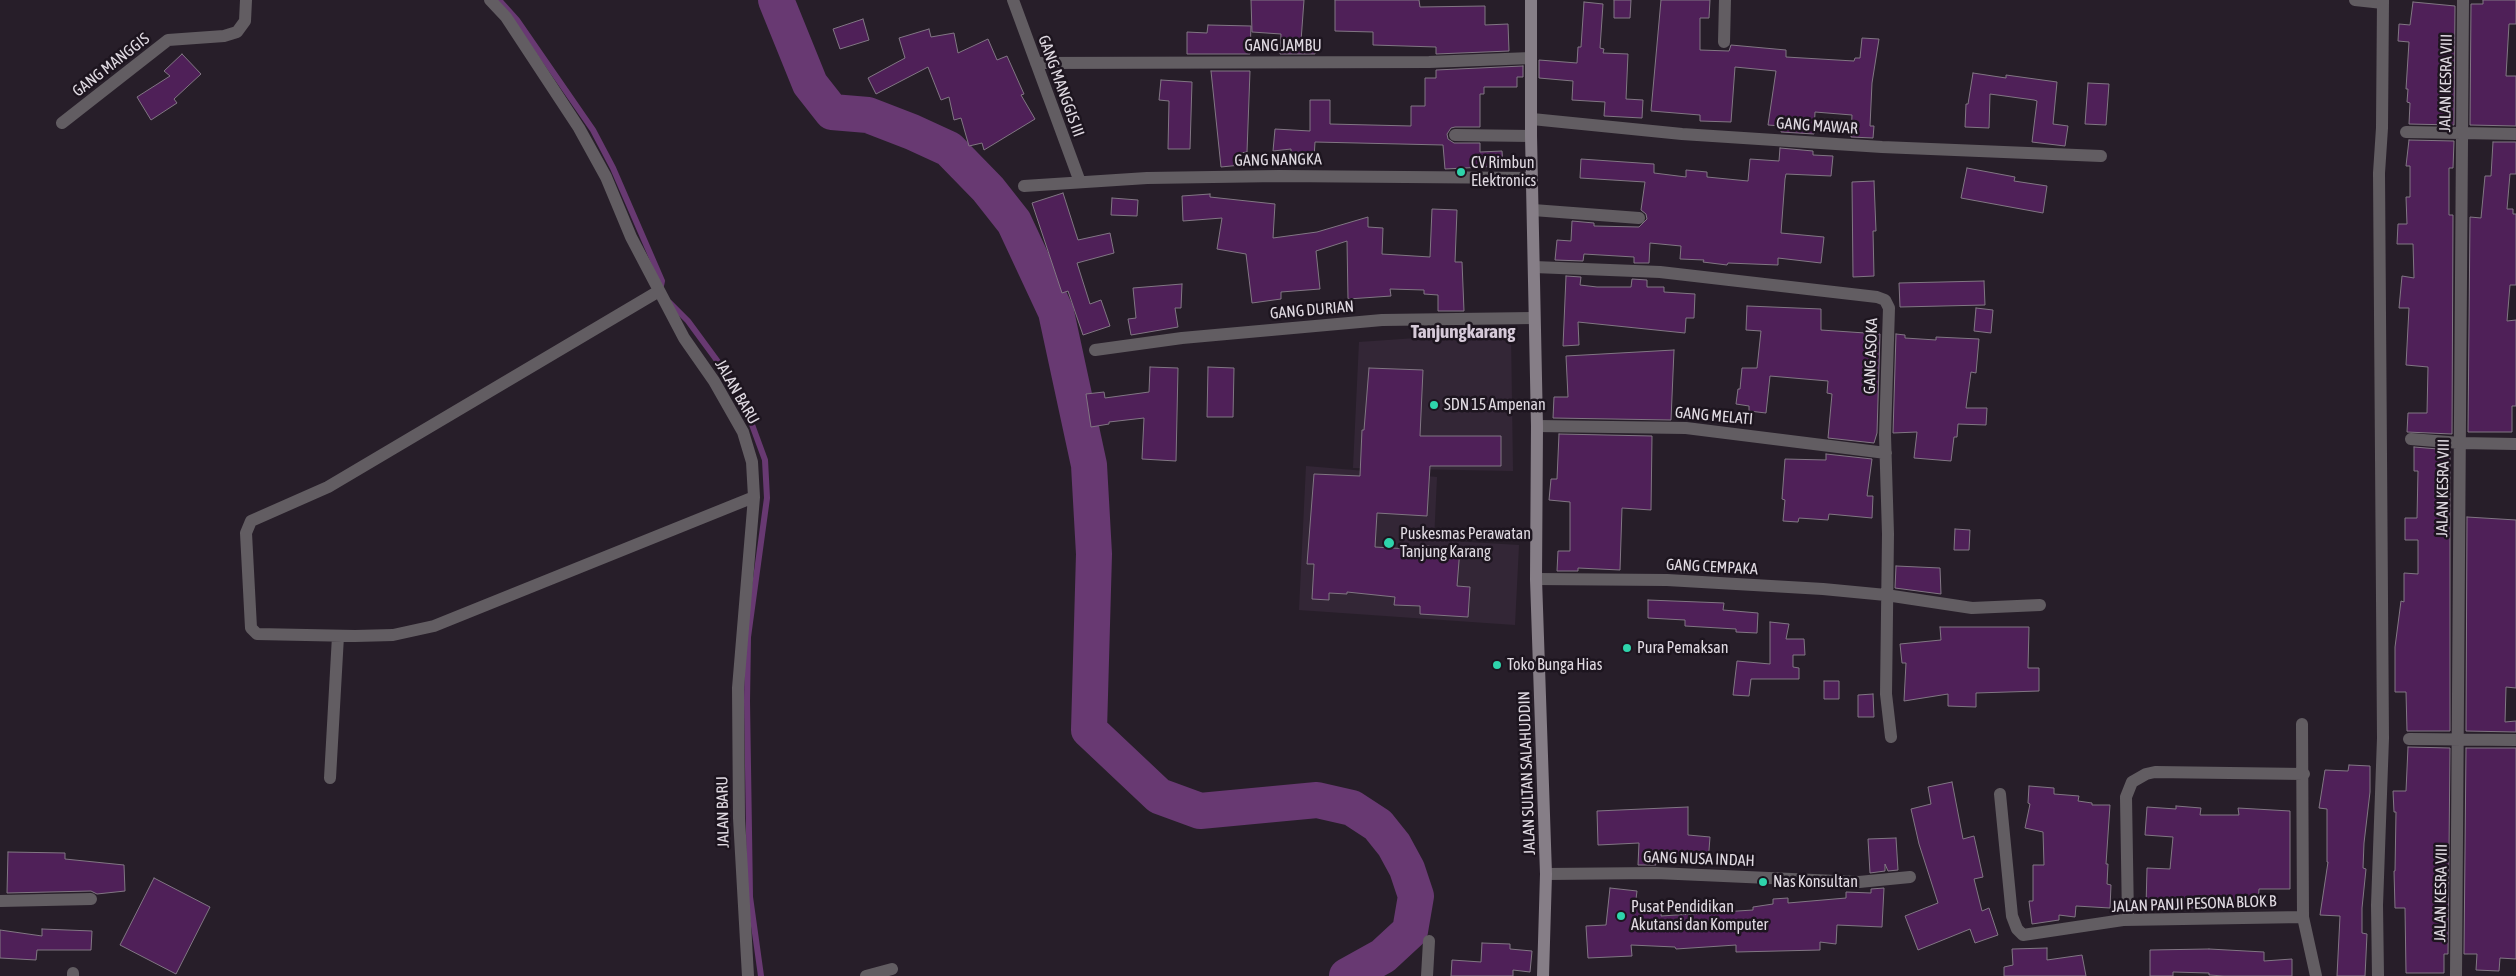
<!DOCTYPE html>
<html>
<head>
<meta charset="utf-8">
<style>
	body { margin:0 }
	canvas { display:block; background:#271e29 }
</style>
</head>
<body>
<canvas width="2516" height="976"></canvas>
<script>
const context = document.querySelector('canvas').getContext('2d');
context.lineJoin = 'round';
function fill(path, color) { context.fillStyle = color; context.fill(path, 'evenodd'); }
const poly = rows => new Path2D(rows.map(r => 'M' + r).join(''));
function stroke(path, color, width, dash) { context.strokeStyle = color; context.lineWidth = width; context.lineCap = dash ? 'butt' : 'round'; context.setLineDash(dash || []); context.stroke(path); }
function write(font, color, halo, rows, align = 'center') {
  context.font = font + ' "Asap Condensed",sans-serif'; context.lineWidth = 5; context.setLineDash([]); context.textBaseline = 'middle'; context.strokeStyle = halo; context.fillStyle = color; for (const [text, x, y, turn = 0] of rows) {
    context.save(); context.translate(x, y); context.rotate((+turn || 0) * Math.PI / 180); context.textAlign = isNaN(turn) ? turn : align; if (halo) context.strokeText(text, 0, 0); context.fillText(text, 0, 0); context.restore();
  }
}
fill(poly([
	[1511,336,1513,471,1353,468,1359,342,1431,337],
	[1306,466,1437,477,1434,540,1519,545,1515,625,1299,610]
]), '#332636');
stroke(poly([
	[499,0,517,20,593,130,613,168,662,281,660,290],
	[670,303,688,321,724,370,747,411,765,460,767,498,748,637,747,701,750,897,761,976]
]), '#683972', 6);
stroke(poly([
	[776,0,810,84,832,112,868,115,912,132,949,149,988,189,1014,222,1056,312,1089,465,1094,554,1089,730,1159,796,1200,811,1317,800,1352,808,1378,825,1394,845,1407,869,1416,896,1410,931,1383,956,1347,976]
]), '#683972', 36);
const building = poly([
	[1251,0,1304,0,1301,41,1316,42,1315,54,1280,54,1281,34,1252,32,1251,0],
	[1335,0,1419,0,1420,7,1485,6,1485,25,1508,24,1509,51,1436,54,1436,47,1373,45,1373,32,1335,31,1335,0],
	[1614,0,1631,0,1630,18,1614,18,1614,0],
	[1661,0,1710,0,1709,18,1700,18,1700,50,1729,51,1731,45,1786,50,1786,57,1854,61,1855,58,1860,58,1862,38,1879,39,1872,83,1870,126,1874,126,1873,138,1851,137,1852,115,1815,112,1814,134,1781,132,1781,126,1768,125,1776,71,1735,67,1731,122,1700,121,1700,115,1651,111,1661,0],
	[2483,0,2516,0,2516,24,2509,24,2506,76,2516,76,2516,126,2470,125,2471,4,2483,4,2483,0],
	[1584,2,1603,4,1600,48,1604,49,1603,53,1628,54,1626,99,1643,100,1642,118,1604,116,1605,102,1572,100,1573,81,1539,78,1539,60,1577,63,1578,47,1581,47,1584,2],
	[2413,2,2455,6,2454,125,2409,124,2410,103,2407,102,2408,89,2406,89,2409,42,2398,41,2399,24,2410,25,2413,2],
	[863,19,869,40,840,49,833,29,863,19],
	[1208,25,1251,26,1250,54,1187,54,1187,32,1207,33,1208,25],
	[929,29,931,37,954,33,958,53,988,39,997,60,1007,56,1024,94,1021,95,1035,119,984,150,982,143,969,146,961,118,954,120,949,97,941,100,928,67,876,94,868,78,905,58,899,38,929,29],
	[182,54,201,74,174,99,177,103,151,120,137,97,170,76,164,71,182,54],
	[1523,66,1523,77,1517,77,1517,87,1484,87,1484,94,1480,94,1480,127,1455,127,1451,128,1447,134,1448,139,1454,143,1480,143,1480,152,1502,151,1503,166,1445,169,1443,145,1315,142,1314,158,1291,157,1291,149,1273,151,1275,129,1310,131,1310,100,1330,100,1330,124,1411,126,1411,106,1425,106,1425,78,1436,78,1436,70,1523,66],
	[1211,71,1250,71,1247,152,1240,153,1241,165,1221,167,1211,71],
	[1973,73,2006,78,2006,75,2057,82,2053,124,2068,126,2065,146,2032,142,2037,101,2034,100,1990,94,1989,128,1965,127,1966,104,1968,104,1973,73],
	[1161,80,1192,82,1190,149,1168,149,1169,101,1159,100,1161,80],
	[2088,83,2109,84,2106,125,2085,124,2088,83],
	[2409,140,2454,141,2453,168,2449,168,2449,215,2453,215,2452,434,2407,432,2408,413,2427,413,2428,367,2406,365,2409,308,2399,308,2402,276,2414,278,2413,244,2397,244,2398,224,2407,224,2406,197,2410,197,2410,166,2406,166,2409,140],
	[2493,142,2516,142,2516,174,2510,174,2507,209,2513,209,2513,214,2516,214,2516,285,2510,285,2507,321,2516,320,2516,406,2512,406,2512,432,2468,432,2470,217,2481,218,2485,176,2491,176,2493,142],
	[1780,148,1813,151,1813,155,1833,156,1831,176,1786,174,1785,179,1781,233,1824,237,1821,263,1778,258,1778,265,1728,263,1727,265,1703,262,1704,260,1680,259,1681,246,1650,243,1649,263,1634,263,1634,257,1584,254,1583,261,1555,260,1557,240,1571,241,1572,221,1594,223,1594,226,1639,227,1647,219,1646,214,1641,210,1645,182,1580,178,1581,159,1654,164,1654,173,1686,177,1686,170,1707,172,1707,177,1748,181,1750,159,1779,161,1780,148],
	[1967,168,2015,177,2014,181,2047,186,2043,213,1961,198,1967,168],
	[1874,181,1876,231,1873,231,1874,276,1853,277,1852,182,1874,181],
	[1063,193,1078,240,1110,233,1114,253,1077,263,1090,304,1101,300,1110,326,1083,335,1068,291,1062,293,1032,203,1063,193],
	[1210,194,1210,197,1275,204,1273,238,1317,232,1368,217,1368,227,1383,228,1382,254,1430,257,1432,209,1457,210,1455,262,1462,262,1464,311,1438,311,1438,295,1424,294,1424,290,1390,289,1391,296,1348,299,1347,241,1316,251,1320,289,1281,292,1281,299,1252,303,1246,254,1217,249,1222,218,1183,221,1182,196,1210,194],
	[1112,198,1138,200,1137,216,1111,215,1112,198],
	[1566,276,1581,277,1580,285,1597,287,1631,287,1632,279,1647,280,1647,287,1664,287,1664,292,1695,294,1694,318,1686,318,1685,333,1578,322,1579,345,1563,346,1566,276],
	[1984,281,1985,305,1900,307,1899,283,1984,281],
	[1182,284,1181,308,1175,308,1178,327,1131,335,1128,319,1136,318,1133,288,1182,284],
	[1747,306,1821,309,1821,330,1880,334,1877,433,1874,443,1828,438,1832,394,1827,393,1828,381,1770,376,1766,413,1749,411,1749,406,1736,404,1738,389,1740,389,1742,368,1757,368,1761,331,1746,330,1747,306],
	[1976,308,1993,310,1991,333,1974,331,1976,308],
	[1896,334,1905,335,1905,338,1936,340,1936,337,1979,339,1976,373,1971,372,1966,408,1987,408,1986,425,1958,424,1957,437,1954,437,1951,461,1914,458,1917,432,1893,433,1896,334],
	[1674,350,1671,420,1553,418,1554,397,1568,397,1566,356,1674,350],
	[1150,367,1178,368,1176,461,1142,459,1144,418,1109,422,1109,424,1091,427,1086,394,1104,392,1105,398,1149,392,1150,367],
	[1208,367,1234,368,1233,417,1207,417,1208,367],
	[1369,368,1423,370,1420,436,1501,436,1501,466,1430,466,1427,516,1377,513,1375,547,1427,550,1427,546,1460,549,1457,586,1470,587,1468,617,1420,614,1420,606,1394,605,1395,597,1347,592,1347,594,1329,593,1329,600,1312,599,1314,564,1307,564,1314,474,1360,476,1362,430,1364,430,1369,368],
	[1559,434,1652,436,1651,510,1622,508,1620,570,1578,568,1578,571,1557,571,1558,551,1570,551,1570,502,1549,500,1551,479,1557,479,1559,434],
	[2414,447,2450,450,2450,731,2407,731,2406,692,2395,692,2395,647,2401,601,2404,602,2404,573,2418,574,2418,540,2405,540,2405,518,2417,518,2418,471,2414,471,2414,447],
	[1826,454,1872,459,1867,496,1873,496,1872,518,1829,514,1828,520,1799,518,1798,522,1783,521,1785,500,1782,499,1785,459,1826,460,1826,454],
	[2467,517,2516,520,2516,688,2506,687,2505,722,2516,721,2516,732,2466,731,2467,517],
	[1955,529,1970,530,1969,550,1954,550,1955,529],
	[1896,566,1940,568,1941,594,1895,588,1896,566],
	[1648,600,1724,603,1723,610,1758,613,1757,633,1736,632,1736,629,1685,626,1685,620,1648,618,1648,600],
	[1770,622,1789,624,1786,639,1804,639,1805,655,1793,655,1793,667,1799,668,1799,679,1751,679,1749,696,1733,695,1737,661,1770,664,1770,622],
	[1940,627,2029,627,2028,668,2039,668,2039,691,1976,693,1976,707,1948,706,1948,694,1904,701,1906,663,1902,663,1900,644,1941,640,1940,627],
	[1824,681,1839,681,1839,699,1824,699,1824,681],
	[1873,694,1874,717,1858,717,1858,695,1873,694],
	[2408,747,2450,748,2448,954,2444,954,2444,973,2406,973,2405,908,2395,908,2394,871,2395,871,2396,812,2394,812,2393,791,2406,791,2408,747],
	[2466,748,2516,748,2516,959,2500,958,2499,971,2476,970,2477,954,2464,954,2466,748],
	[2349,765,2370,766,2370,792,2364,843,2363,868,2366,869,2362,908,2362,933,2367,934,2365,976,2337,976,2340,916,2320,915,2328,862,2327,862,2327,809,2319,808,2325,770,2348,771,2349,765],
	[1952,782,1963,839,1974,836,1983,877,1974,879,1982,911,1989,908,1998,935,1975,943,1970,929,1918,950,1905,916,1938,903,1919,844,1911,809,1931,804,1928,787,1952,782],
	[2029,786,2054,788,2054,794,2079,796,2078,801,2092,803,2092,805,2110,805,2106,864,2108,864,2107,884,2111,885,2110,908,2076,906,2075,917,2059,915,2059,920,2032,924,2029,901,2033,901,2033,865,2044,865,2043,832,2025,828,2030,804,2028,803,2029,786],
	[2176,806,2201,808,2200,815,2239,815,2238,808,2290,811,2290,889,2259,889,2258,904,2198,903,2198,908,2146,907,2147,868,2170,869,2173,837,2145,835,2147,807,2176,809,2176,806],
	[1688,807,1688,835,1710,837,1708,863,1656,859,1656,865,1638,865,1639,843,1598,845,1597,811,1688,807],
	[1896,838,1898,870,1888,871,1885,864,1885,871,1870,873,1868,839,1896,838],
	[8,852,65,853,65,859,124,865,125,891,97,894,91,891,7,893,8,852],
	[154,878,210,907,176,974,120,945,154,878],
	[1610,888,1637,891,1635,907,1662,908,1661,916,1753,910,1753,907,1773,904,1773,899,1788,898,1788,903,1846,898,1846,892,1871,893,1871,889,1884,888,1882,927,1837,925,1836,944,1820,942,1820,950,1736,952,1736,945,1676,949,1675,947,1631,945,1632,956,1588,958,1586,926,1606,925,1610,888],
	[42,929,92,931,91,950,37,950,36,960,0,958,0,930,42,936,42,929],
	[1482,943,1510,944,1510,949,1532,951,1530,972,1513,970,1513,976,1451,976,1452,960,1481,962,1482,943],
	[2047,948,2047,960,2082,955,2086,976,2004,976,2004,967,2013,965,2012,949,2047,948],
	[2209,949,2264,952,2264,961,2292,959,2292,976,2224,976,2209,975,2209,973,2173,972,2173,976,2150,976,2150,950,2209,949]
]);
fill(building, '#4f2058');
stroke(building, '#817683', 1);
stroke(poly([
	[490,0,506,17,579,128,606,177,631,237,684,338,714,381,743,432,752,462,754,497,738,688,739,818,748,976],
	[1013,0,1080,182],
	[2355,0,2383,3],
	[1724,42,1725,0],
	[1036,63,1429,62,1531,58],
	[1532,119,1682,134,1882,147,2101,156],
	[62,123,168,40,224,36,237,32,245,21,246,0],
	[2406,132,2516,134],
	[1455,135,1531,136],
	[1024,186,1147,178,1279,176,1532,178],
	[1533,210,1639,218],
	[1534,267,1660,272,1877,297,1885,300,1889,308,1885,435,1888,534,1886,694,1891,737],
	[659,291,328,487,251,521,246,533,251,628,257,634,355,636,393,635,434,626,754,497],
	[1095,350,1182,338,1382,320,1533,318],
	[1537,426,1686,428,1886,453],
	[2411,439,2460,443,2516,444],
	[1536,579,1667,580,1823,589,1886,595,1972,608,2040,605],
	[2302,724,2303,917,2316,976],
	[2409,739,2516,740],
	[330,778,338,636],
	[2000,794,2012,916,2017,929,2023,935,2123,920,2303,917],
	[1546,874,1656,873,1859,882,1910,877],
	[0,901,91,899],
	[2128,919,2126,797,2132,782,2146,774,2155,772,2304,774],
	[73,976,73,973],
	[866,976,892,969],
	[1427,976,1429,941],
	[2378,976,2377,905,2383,738,2379,173,2382,128,2383,0],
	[2456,976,2463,0]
]), '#625d62', 12);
stroke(poly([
	[1531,0,1531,136,1537,426,1536,579,1546,874,1543,976]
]), '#867e87', 12);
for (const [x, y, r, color] of [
	[1461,172,5,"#2ed4ab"],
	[1434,405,5,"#2ed4ab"],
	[1389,543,6,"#2ed4ab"],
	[1627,648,5,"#2ed4ab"],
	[1497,665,5,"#2ed4ab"],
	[1763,882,5,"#2ed4ab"],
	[1621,916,5,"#2ed4ab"]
]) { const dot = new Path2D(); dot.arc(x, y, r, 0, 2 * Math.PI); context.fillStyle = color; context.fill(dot); stroke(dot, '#1d151f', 2); }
write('16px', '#e0dae2', '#1d151f', [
	["GANG JAMBU",1283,46],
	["GANG MANGGIS",111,65,-38],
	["JALAN KESRA VIII",2446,83,-89],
	["GANG MANGGIS III",1061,86,70],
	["GANG MAWAR",1817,126,4],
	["GANG NANGKA",1278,160,-1],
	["GANG DURIAN",1312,310,-5],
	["GANG ASOKA",1871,356,-88],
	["JALAN BARU",737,392,60],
	["GANG MELATI",1714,416,5],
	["JALAN KESRA VIII",2443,488,-89],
	["GANG CEMPAKA",1712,567,3],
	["JALAN SULTAN SALAHUDDIN",1527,773,-92],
	["JALAN BARU",723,812,-91],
	["GANG NUSA INDAH",1699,859,2],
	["JALAN KESRA VIII",2441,893,-89],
	["JALAN PANJI PESONA BLOK B",2194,904,-2]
]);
write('16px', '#e0dae2', '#1d151f', [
	["CV Rimbun",1471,163],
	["Elektronics",1471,181],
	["SDN 15 Ampenan",1444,405],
	["Puskesmas Perawatan",1400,534],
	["Tanjung Karang",1400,552],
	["Pura Pemaksan",1637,648],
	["Toko Bunga Hias",1507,665],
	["Nas Konsultan",1773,882],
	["Pusat Pendidikan",1631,907],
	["Akutansi dan Komputer",1631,925]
], 'left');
write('bold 19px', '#d6cad9', '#1d151f', [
	["Tanjungkarang",1463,332]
]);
</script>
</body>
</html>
